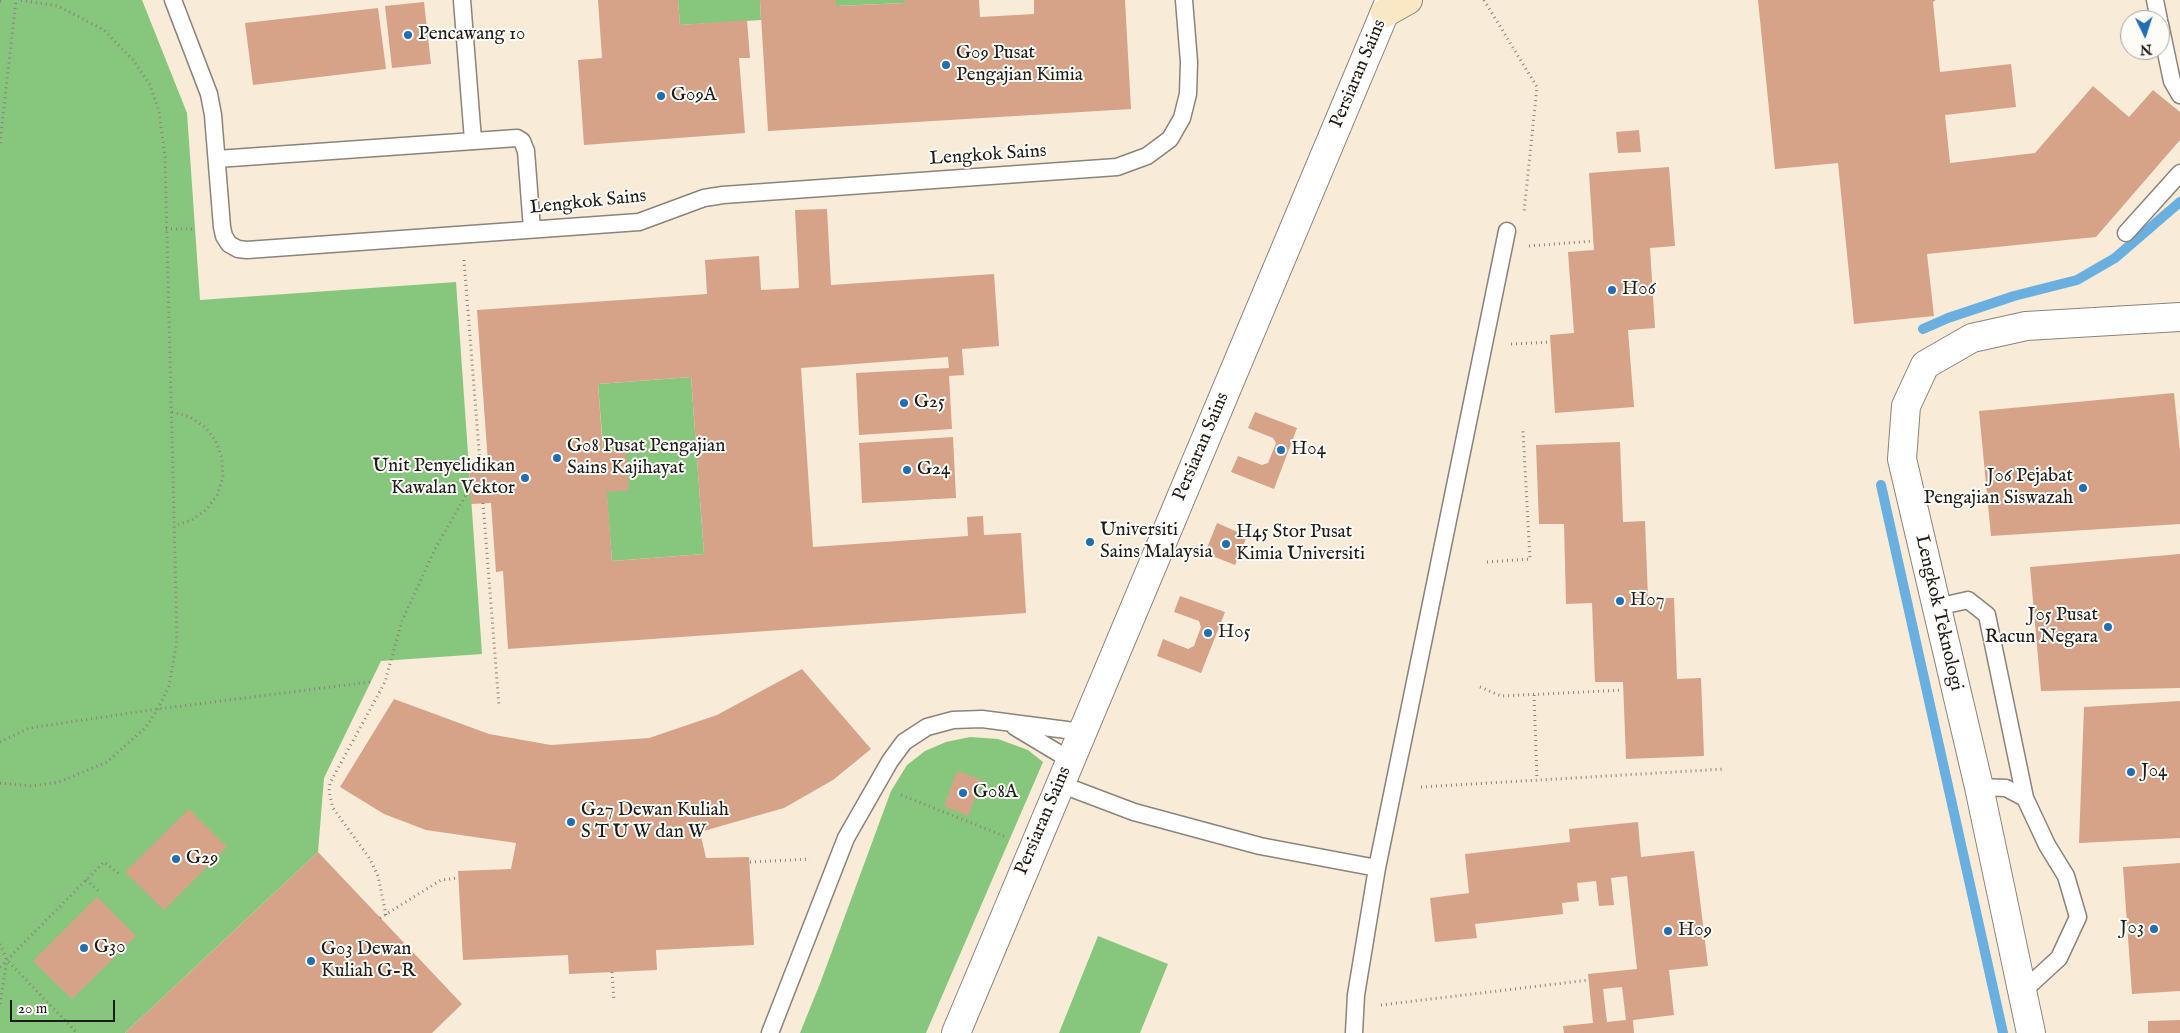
<!DOCTYPE html>
<html>
<head>
<meta charset="utf-8">
<style>
	body { margin:0 }
	#map { position:relative; width:2180px; height:1033px; overflow:hidden; background:#f8ebd8; font-family:"IM FELL English",serif }
	canvas { display:block }
	.north { position:absolute; left:2120px; top:10px; width:50px; height:50px; box-sizing:border-box; background:#fdfcf7; border:1px solid #a3a29f; border-radius:50%; rotate:176deg; font-size:14px; font-weight:700; line-height:20px; text-align:center; color:#1c1c1c }
	.north::after { content:''; display:block; margin:auto; width:18px; height:22px; background:#1f6fb2; clip-path:polygon(50% 0,100% 100%,50% 72%,0 100%) }
	.scale { position:absolute; left:10px; top:1000px; width:105px; height:22px; box-sizing:border-box; border:2px solid #1c1c1c; border-top:0; padding-left:6px; font-size:15px; line-height:18px; white-space:nowrap; color:#1c1c1c; -webkit-text-stroke:4px #fdfcf7; paint-order:stroke }
</style>
</head>
<body>
<div id="map">
<canvas width="2180" height="1033"></canvas>
<div class="north">N</div>
<div class="scale">20 m</div>
</div>
<script>
const context = document.querySelector('canvas').getContext('2d');
context.lineJoin = 'round';
function fill(path, color) { context.fillStyle = color; context.fill(path, 'evenodd'); }
const poly = rows => new Path2D(rows.map(r => 'M' + r).join(''));
function stroke(path, color, width, dash) { context.strokeStyle = color; context.lineWidth = width; context.lineCap = dash ? 'butt' : 'round'; context.setLineDash(dash || []); context.stroke(path); }
function write(font, color, halo, rows, align = 'center') {
  context.font = font + ' "IM FELL English",serif'; context.lineWidth = 4; context.setLineDash([]); context.textBaseline = 'middle'; context.strokeStyle = halo; context.fillStyle = color; for (const [text, x, y, turn = 0] of rows) {
    context.save(); context.translate(x, y); context.rotate((+turn || 0) * Math.PI / 180); context.textAlign = isNaN(turn) ? turn : align; if (halo) context.strokeText(text, 0, 0); context.fillText(text, 0, 0); context.restore();
  }
}
fill(poly([
	[0,0,142,0,187,113,200,300,456,282,482,654,381,661,324,778,318,852,125,1033,0,1033],
	[678,0,760,0,761,20,680,25],
	[836,0,905,0,905,3,836,6],
	[691,377,704,554,612,561,598,384],
	[970,737,998,739,1028,750,1043,762,926,1033,800,1033,821,981,891,791,907,765,925,751,946,742],
	[1098,936,1168,964,1140,1033,1059,1033]
]), '#87c67d');
stroke(poly([
	[1923,329,1948,318,2014,296,2077,280,2115,258,2180,202],
	[1881,485,2003,1033]
]), '#69afdf', 10);
fill(poly([
	[598,0,678,0,680,25,747,20,750,58,739,58,745,133,584,145,578,60,602,58],
	[760,0,836,0,836,6,905,3,905,0,979,0,980,17,1034,14,1034,0,1125,0,1131,109,768,131],
	[1758,0,1936,0,1933,2,1940,72,2011,64,2016,107,1945,115,1950,163,2035,153,2093,86,2129,117,2153,90,2180,112,2180,140,2096,237,1927,254,1934,316,1854,324,1838,163,1775,169],
	[424,2,431,64,392,68,385,6],
	[378,8,386,69,253,85,245,23],
	[1639,130,1641,152,1618,153,1616,132],
	[1669,167,1675,246,1650,248,1655,328,1628,330,1634,407,1555,413,1550,335,1574,333,1568,252,1594,250,1589,173],
	[827,209,831,285,994,274,999,346,962,349,964,375,949,376,952,429,859,435,856,373,949,368,948,357,801,368,813,547,968,536,967,517,983,516,984,535,1021,533,1026,613,508,649,503,571,496,572,491,503,471,504,469,465,488,463,477,310,707,294,705,260,759,256,761,290,799,288,795,210],
	[691,377,704,554,612,561,607,492,629,490,626,450,603,452,598,384],
	[2174,393,2180,453,2180,524,1991,536,1979,411],
	[1255,412,1297,428,1274,489,1231,472,1238,456,1262,465,1268,463,1276,443,1273,438,1248,428],
	[953,437,956,498,862,503,859,443],
	[1620,442,1623,522,1645,521,1648,598,1674,598,1677,679,1701,678,1704,756,1626,759,1623,682,1595,682,1592,603,1566,604,1564,524,1539,524,1536,445],
	[1217,523,1247,536,1235,565,1205,553],
	[2180,554,2180,688,2041,691,2030,567],
	[1180,596,1225,612,1201,673,1157,656,1163,639,1188,649,1194,646,1201,627,1199,621,1174,612],
	[802,669,871,749,833,780,784,808,700,832,706,858,749,857,754,945,656,950,657,970,569,974,568,955,463,960,458,871,511,869,516,843,426,830,384,814,340,787,394,699,489,734,551,745,649,738,717,715],
	[2180,701,2180,838,2079,843,2084,707],
	[957,771,982,780,968,816,944,806],
	[189,809,227,847,164,910,125,872],
	[1638,822,1641,857,1694,851,1708,966,1669,970,1674,1015,1633,1020,1634,1033,1564,1033,1563,1026,1593,1023,1588,974,1637,969,1627,876,1611,878,1614,905,1599,906,1596,881,1577,883,1579,901,1562,903,1563,914,1475,924,1477,938,1435,942,1430,898,1469,893,1465,854,1570,842,1569,829],
	[1622,987,1626,1020,1607,1022,1603,989],
	[318,852,462,1004,432,1033,125,1033],
	[2180,863,2180,991,2132,994,2123,867],
	[97,897,136,936,72,999,33,961],
	[2180,1020,2180,1033,2148,1033,2148,1021]
]), '#d6a388');
const lane = poly([
	[173,0,209,94,213,115,222,227,224,236,229,244,238,249,247,250,639,222,704,198,723,195,1117,167,1147,156,1170,139,1182,118,1188,94,1189,62,1184,0],
	[462,0,473,140],
	[2155,0,2159,20],
	[2160,24,2172,81,2180,95],
	[217,159,517,138,522,141,526,151,532,229],
	[2126,233,2180,173],
	[1937,607,1968,600,1987,615,2025,798],
	[1015,727,1070,760],
	[1060,784,1134,812,1260,846,1377,868],
	[1979,787,2006,788,2025,798,2047,845,2066,876,2078,917,2059,958,2022,992],
	[770,1033,846,838,890,761,904,742,927,727,953,720,982,719,1082,732],
	[1354,1033,1356,995,1377,868,1507,231]
]);
const street = poly([
	[956,1033,1390,0],
	[2031,1033,1979,787,1902,459,1906,406,1925,365,1972,338,2026,326,2180,317]
]);
const secondary = poly([
	[1385,13,1408,0]
]);
stroke(lane, '#8a847a', 19);
stroke(street, '#8a847a', 30);
stroke(secondary, '#8a847a', 30);
stroke(poly([
	[1484,0,1537,87,1524,212],
	[0,1,4,0],
	[0,143,16,0],
	[166,229,196,229],
	[1529,246,1594,241],
	[464,260,480,463],
	[1511,344,1550,342],
	[172,412,190,417,205,427,216,441,222,459,223,477,217,495,207,509,192,520,174,526],
	[483,503,499,706],
	[1487,562,1530,559,1523,431],
	[1480,687,1501,696,1623,690],
	[1534,695,1537,780],
	[0,742,29,728,158,709,370,682],
	[0,783,32,786,59,782,107,762,146,727,158,709,169,686,177,640,165,157,159,111,150,85,134,61,104,30,58,6,18,0],
	[1421,787,1725,769],
	[901,795,1004,836],
	[750,862,810,859],
	[86,880,101,893],
	[386,915,378,876,370,859,333,808,329,792,330,783,385,682,402,621,435,549,471,486],
	[380,918,441,880,458,878],
	[0,944,7,960,77,1033],
	[0,967,104,862,119,874],
	[612,972,614,1001],
	[0,1004,7,960],
	[1381,1005,1589,980]
]), '#8a847a', 3, [1, 4]);
stroke(lane, '#fff', 16);
stroke(street, '#fff', 28);
stroke(secondary, '#fae7c3', 28);
for (const [x, y, r, color] of [
	[408,35,5,"#1f6fb2"],
	[946,65,5,"#1f6fb2"],
	[661,96,5,"#1f6fb2"],
	[1612,290,5,"#1f6fb2"],
	[904,403,5,"#1f6fb2"],
	[1281,450,5,"#1f6fb2"],
	[557,458,5,"#1f6fb2"],
	[907,470,5,"#1f6fb2"],
	[525,478,5,"#1f6fb2"],
	[2083,488,5,"#1f6fb2"],
	[1090,542,5,"#1f6fb2"],
	[1226,544,5,"#1f6fb2"],
	[1620,601,5,"#1f6fb2"],
	[2108,627,5,"#1f6fb2"],
	[1208,633,5,"#1f6fb2"],
	[2131,772,5,"#1f6fb2"],
	[963,793,5,"#1f6fb2"],
	[571,822,5,"#1f6fb2"],
	[176,859,5,"#1f6fb2"],
	[2154,929,5,"#1f6fb2"],
	[1668,931,5,"#1f6fb2"],
	[84,948,5,"#1f6fb2"],
	[311,961,5,"#1f6fb2"]
]) { const dot = new Path2D(); dot.arc(x, y, r, 0, 2 * Math.PI); context.fillStyle = color; context.fill(dot); stroke(dot, '#fdfcf7', 2); }
write('19px', '#1c1c1c', '#fdfcf7', [
	["Pencawang 10",418,35],
	["G09 Pusat",956,54],
	["Pengajian Kimia",956,76],
	["G09A",671,96],
	["H06",1622,290],
	["G25",914,403],
	["G08 Pusat Pengajian",567,447],
	["Sains Kajihayat",567,469],
	["H04",1291,450],
	["Unit Penyelidikan",515,467,"right"],
	["Kawalan Vektor",515,489,"right"],
	["G24",917,470],
	["J06 Pejabat",2073,477,"right"],
	["Pengajian Siswazah",2073,499,"right"],
	["Universiti",1100,531],
	["Sains Malaysia",1100,553],
	["H45 Stor Pusat",1236,533],
	["Kimia Universiti",1236,555],
	["H07",1630,601],
	["J05 Pusat",2098,616,"right"],
	["Racun Negara",2098,638,"right"],
	["H05",1218,633],
	["J04",2141,772],
	["G08A",973,793],
	["G27 Dewan Kuliah",581,811],
	["S T U W dan W",581,833],
	["G29",186,859],
	["J03",2144,929,"right"],
	["H09",1678,931],
	["G30",94,948],
	["G03 Dewan",321,950],
	["Kuliah G-R",321,972]
], 'left');
write('19px', '#1c1c1c', '#fdfcf7', [
	["Persiaran Sains",1359,74,-67],
	["Lengkok Sains",988,156,-4],
	["Lengkok Sains",588,203,-6],
	["Persiaran Sains",1202,447,-67],
	["Lengkok Teknologi",1938,613,77],
	["Persiaran Sains",1044,821,-67]
]);
</script>
</body>
</html>
